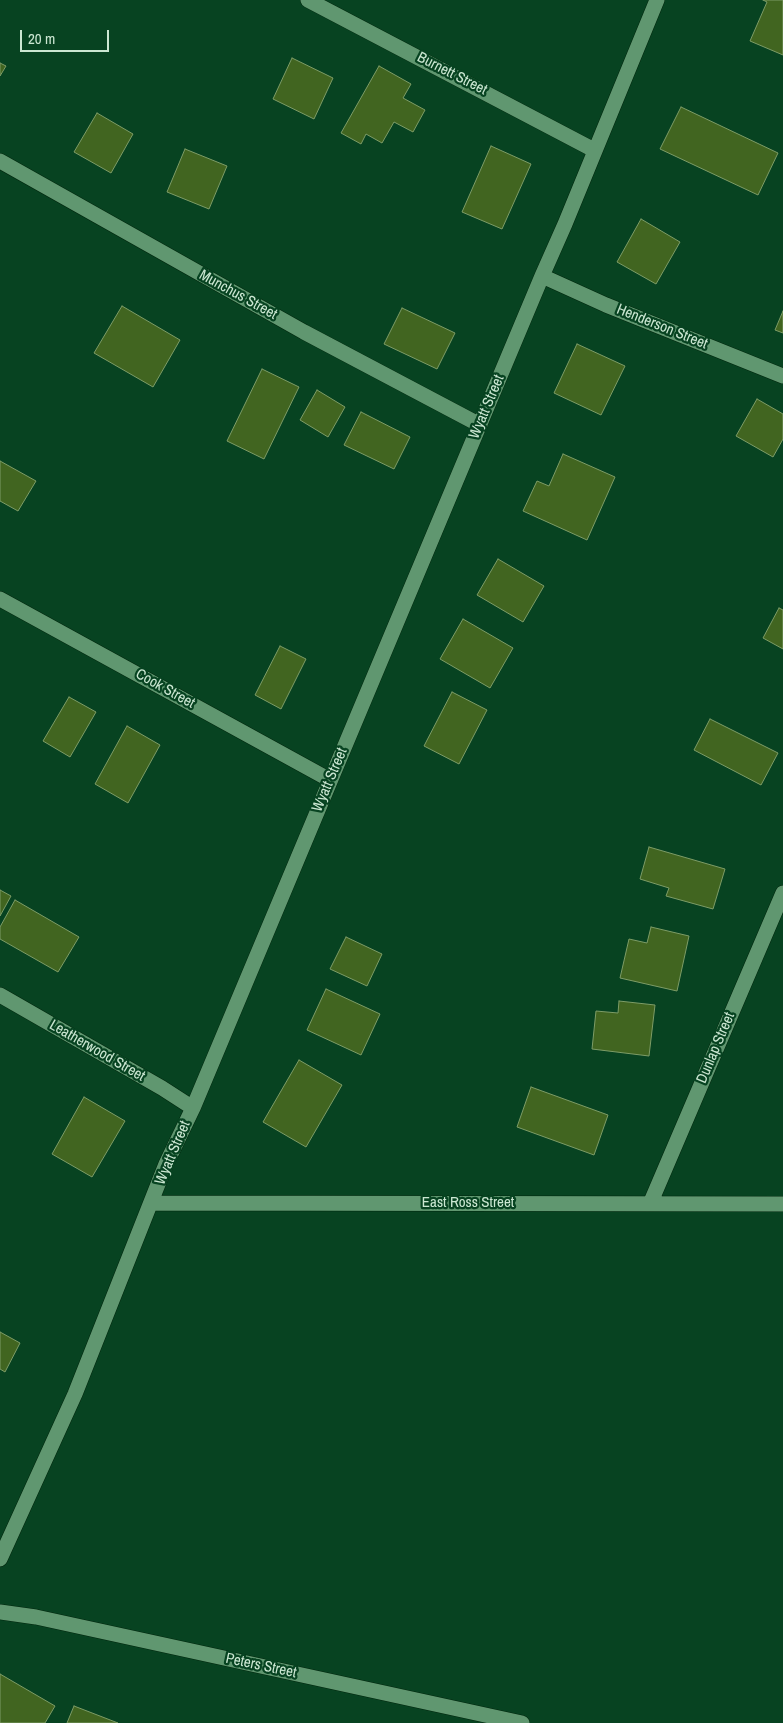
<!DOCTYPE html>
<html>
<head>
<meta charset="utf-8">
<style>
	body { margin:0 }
	#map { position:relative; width:783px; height:1723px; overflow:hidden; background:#074321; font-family:"Archivo Narrow",sans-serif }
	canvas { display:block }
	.scale { position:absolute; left:20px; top:30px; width:89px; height:22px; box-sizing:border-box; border:2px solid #cbe7d2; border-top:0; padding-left:6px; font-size:15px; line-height:18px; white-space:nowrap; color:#cbe7d2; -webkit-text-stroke:4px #074321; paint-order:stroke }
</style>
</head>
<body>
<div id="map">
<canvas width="783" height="1723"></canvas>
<div class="scale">20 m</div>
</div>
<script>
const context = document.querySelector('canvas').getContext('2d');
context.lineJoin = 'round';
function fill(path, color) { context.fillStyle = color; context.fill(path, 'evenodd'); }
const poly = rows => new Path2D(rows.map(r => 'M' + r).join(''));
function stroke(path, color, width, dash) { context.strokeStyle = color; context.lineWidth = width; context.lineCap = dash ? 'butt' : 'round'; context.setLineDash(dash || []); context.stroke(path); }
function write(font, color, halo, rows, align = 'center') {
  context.font = font + ' "Archivo Narrow",sans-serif'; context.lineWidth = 4.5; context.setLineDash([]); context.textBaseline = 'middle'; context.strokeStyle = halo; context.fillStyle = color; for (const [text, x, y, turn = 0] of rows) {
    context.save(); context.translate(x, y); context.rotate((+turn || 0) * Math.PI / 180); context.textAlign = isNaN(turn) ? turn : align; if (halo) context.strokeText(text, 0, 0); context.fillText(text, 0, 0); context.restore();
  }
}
const building = poly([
	[763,0,783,0,783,55,750,41,767,2,763,0],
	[292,58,333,78,314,119,273,99,292,58],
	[0,63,6,66,0,76,0,63],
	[379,66,411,84,403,98,425,110,413,132,394,122,382,143,366,134,361,144,341,133,379,66],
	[681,107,778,153,758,195,660,149,681,107],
	[97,113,133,134,111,173,74,152,97,113],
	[491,146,531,164,502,229,462,212,491,146],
	[185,149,227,166,209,209,167,192,185,149],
	[641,219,680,242,656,284,617,262,641,219],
	[122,306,180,340,153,387,94,353,122,306],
	[402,308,455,333,437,369,384,344,402,308],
	[783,311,783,333,775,330,783,311],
	[577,344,625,366,601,415,554,393,577,344],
	[262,369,299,387,264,459,227,441,262,369],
	[317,390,345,407,328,437,300,420,317,390],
	[757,399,783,414,783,439,773,457,736,436,757,399],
	[361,412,410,437,394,469,344,445,361,412],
	[563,454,615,477,587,540,523,511,537,481,549,486,563,454],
	[0,461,36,481,18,511,0,501,0,461],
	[498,559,544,586,523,622,477,595,498,559],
	[779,608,783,610,783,649,763,638,779,608],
	[463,619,513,648,490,688,440,659,463,619],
	[280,646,306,659,281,709,255,695,280,646],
	[452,692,487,710,459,764,424,746,452,692],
	[69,697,96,712,70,757,43,741,69,697],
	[710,719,778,753,761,785,694,750,710,719],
	[127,726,160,745,128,803,95,784,127,726],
	[649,847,725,869,713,909,666,896,669,888,640,879,649,847],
	[0,890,11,896,0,916,0,890],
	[15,900,79,937,58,972,0,939,0,927,15,900],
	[651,927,689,936,677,991,620,978,629,939,647,943,651,927],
	[346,937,382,954,367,986,330,969,346,937],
	[326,989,380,1014,361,1055,307,1030,326,989],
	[619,1001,655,1005,649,1056,592,1049,596,1011,618,1013,619,1001],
	[299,1060,342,1085,306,1147,263,1122,299,1060],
	[531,1087,608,1115,594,1155,517,1127,531,1087],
	[84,1097,125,1121,92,1177,52,1154,84,1097],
	[0,1332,20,1343,5,1372,0,1369,0,1332],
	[0,1674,55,1706,45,1723,0,1723,0,1674],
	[74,1706,118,1723,67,1723,74,1706]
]);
fill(building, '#416520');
stroke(building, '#7d9c67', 1);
const minor = poly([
	[308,0,594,150],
	[0,161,304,332,480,425],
	[542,276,606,305,783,376],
	[0,599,330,780],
	[0,995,162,1088,193,1108],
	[152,1203,783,1204],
	[650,1204,783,893],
	[0,1559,75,1394,166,1164,193,1108,542,276,565,224,657,0],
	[0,1612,36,1617,522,1723]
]);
stroke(minor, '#00270e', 16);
stroke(minor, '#609770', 15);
write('15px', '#cbe7d2', '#074321', [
	["Burnett Street",452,74,27],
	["Munchus Street",238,295,29],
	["Henderson Street",662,327,22],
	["Wyatt Street",487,407,-67],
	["Cook Street",165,689,29],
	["Wyatt Street",330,780,-67],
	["Dunlap Street",716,1048,-67],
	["Leatherwood Street",97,1051,30],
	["Wyatt Street",173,1153,-67],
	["East Ross Street",468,1203],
	["Peters Street",261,1666,12]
]);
</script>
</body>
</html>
